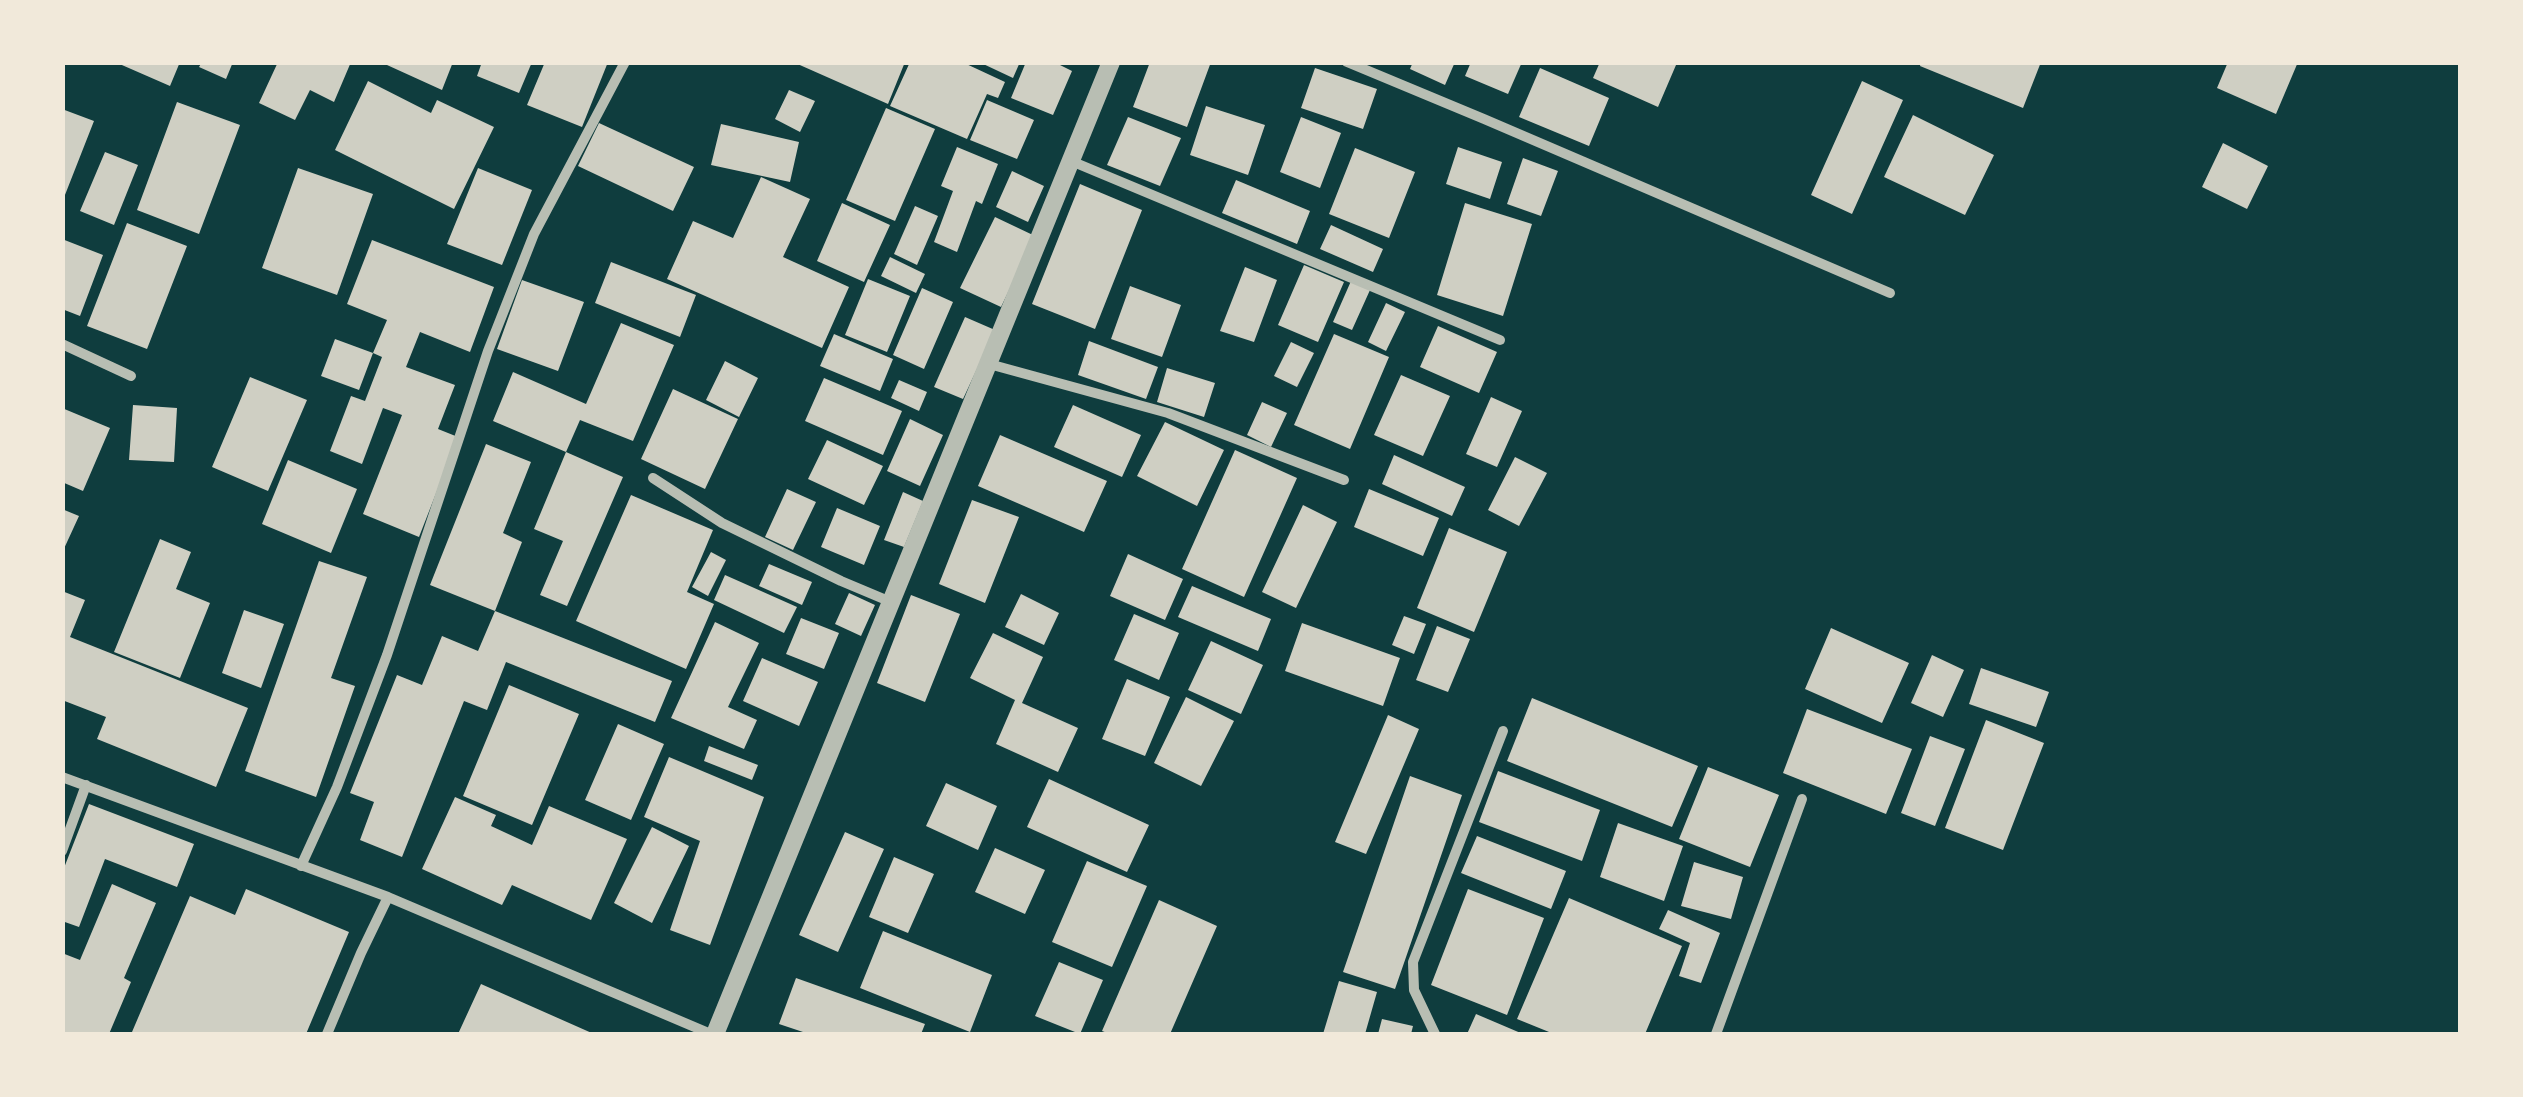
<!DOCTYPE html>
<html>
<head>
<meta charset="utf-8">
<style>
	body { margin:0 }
	#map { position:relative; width:2523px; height:1097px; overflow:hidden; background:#0f3d3e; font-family:Barlow,sans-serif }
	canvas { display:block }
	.frame { position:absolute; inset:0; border:65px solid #f1e9da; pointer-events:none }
</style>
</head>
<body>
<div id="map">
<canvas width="2523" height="1097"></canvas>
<div class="frame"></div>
</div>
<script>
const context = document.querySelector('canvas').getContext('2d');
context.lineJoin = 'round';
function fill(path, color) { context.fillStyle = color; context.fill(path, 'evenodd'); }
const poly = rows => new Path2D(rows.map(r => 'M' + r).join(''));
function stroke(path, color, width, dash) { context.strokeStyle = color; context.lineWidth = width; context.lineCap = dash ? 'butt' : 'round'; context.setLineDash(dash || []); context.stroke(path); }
fill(poly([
	[115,62,180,62,170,86],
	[202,62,233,62,226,79,199,67],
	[278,62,351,62,334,102,310,90,295,120,259,103],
	[388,62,453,62,442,90,387,65],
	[482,62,532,62,519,93,477,76],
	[545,62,608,62,582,127,527,105],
	[793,62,905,62,888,104],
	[910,62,962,62,1005,82,998,98,987,94,967,139,890,106],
	[979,62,1020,62,1013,78],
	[1026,62,1054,62,1072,71,1053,115,1011,98],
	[1150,62,1211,62,1187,127,1133,107],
	[1413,62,1455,62,1445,85,1410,69],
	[1471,62,1522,62,1508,94,1465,76],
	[1600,62,1670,62,1676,65,1658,107,1593,78],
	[1921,62,2041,62,2023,108,1920,66],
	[2228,62,2298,62,2276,114,2217,88],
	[1315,68,1377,89,1363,129,1301,108],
	[1540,68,1609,98,1589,146,1519,117],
	[368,81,431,113,437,100,494,127,454,209,335,150],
	[1862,81,1903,100,1852,214,1811,195],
	[789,90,815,101,800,132,775,119],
	[987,100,1034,120,1017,159,970,140],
	[177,102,240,125,199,234,137,210],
	[1206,106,1265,125,1248,175,1190,155],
	[886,108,935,129,895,221,846,200],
	[62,109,94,121,63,200,62,200],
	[1913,115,1994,155,1965,215,1884,177],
	[1128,117,1181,138,1160,186,1107,165],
	[1301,117,1341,133,1320,188,1280,172],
	[599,123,694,167,673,211,578,166],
	[721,124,799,142,790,182,711,165],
	[2223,143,2268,166,2247,209,2202,187],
	[957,147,998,164,982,204,976,201,957,252,934,242,953,191,941,186],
	[1458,147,1502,162,1490,199,1446,184],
	[1355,148,1415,172,1389,238,1329,214],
	[105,152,138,165,114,225,80,211],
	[1523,158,1558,171,1541,216,1507,204],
	[298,168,373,194,337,295,262,268],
	[478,168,532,190,502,265,447,244],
	[1012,171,1044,186,1028,222,996,207],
	[761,177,810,199,783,257,849,287,822,348,667,279,693,221,733,238],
	[1236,180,1310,211,1297,244,1222,213],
	[1080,184,1142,210,1095,329,1032,304],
	[842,203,890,225,864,282,817,261],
	[1465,203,1532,224,1503,316,1437,295],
	[915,206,938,216,917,265,894,254],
	[995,217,1035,236,1001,307,960,288],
	[127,223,187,246,147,349,87,326],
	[1331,225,1383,249,1373,272,1320,249],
	[62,239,103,255,80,316,62,309],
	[372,240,494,287,470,352,420,332,406,367,455,385,438,429,458,437,419,537,363,514,402,415,383,408,362,464,330,451,351,396,365,401,382,357,373,353,387,320,347,304],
	[890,257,925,274,916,293,881,276],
	[611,262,696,295,680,337,595,303],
	[1304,265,1344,282,1318,342,1278,325],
	[1245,267,1277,280,1254,342,1220,331],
	[868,279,910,296,887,352,845,335],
	[522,280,584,302,558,371,497,349],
	[1351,281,1370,290,1352,330,1333,322],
	[1130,286,1181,305,1162,357,1111,339],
	[922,288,953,302,924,369,893,355],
	[1386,303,1405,312,1386,351,1368,342],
	[965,317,995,330,963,399,934,387],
	[621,323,674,345,633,441,580,420,566,452,493,421,513,372,586,404],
	[1438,326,1497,352,1479,393,1420,367],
	[834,334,893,359,880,391,820,366],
	[1334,334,1389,357,1350,449,1294,425],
	[335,339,373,353,359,390,321,376],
	[1089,341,1158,367,1146,399,1078,375],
	[1291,342,1314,353,1297,387,1274,376],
	[725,361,758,378,739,417,706,400],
	[1167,368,1215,383,1204,417,1157,402],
	[1401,375,1450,396,1423,456,1374,435],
	[250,377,307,400,268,491,212,467],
	[824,378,902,411,883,455,805,421],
	[899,380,927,392,919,411,891,398],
	[673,389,738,419,705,489,641,459],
	[1491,397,1522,411,1497,467,1466,454],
	[1262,402,1287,413,1271,447,1247,435],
	[133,405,177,408,174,462,129,460],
	[1073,405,1141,435,1122,477,1054,447],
	[62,408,110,428,83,491,62,482],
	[910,419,943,435,920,486,887,471],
	[1165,422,1224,450,1197,506,1137,476],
	[1000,435,1107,481,1084,532,978,486],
	[827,440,883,466,864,505,808,479],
	[486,444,531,462,503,533,522,542,495,611,430,585],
	[1235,450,1297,478,1244,597,1182,569],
	[566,452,623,477,567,606,540,595,563,541,534,529],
	[1394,455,1465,487,1452,516,1382,484],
	[1515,457,1547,473,1519,526,1488,510],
	[288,460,357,489,331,553,262,524],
	[787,489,816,502,793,550,765,537],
	[1369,489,1439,518,1423,556,1354,527],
	[903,492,923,501,904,547,884,540],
	[631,495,713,530,687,592,714,604,686,669,576,621],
	[972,500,1019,517,985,603,939,584],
	[1303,505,1337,522,1296,608,1262,592],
	[837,508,880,526,864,565,821,547],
	[62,509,79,516,62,553],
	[1449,528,1507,552,1474,632,1417,608],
	[160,539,191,552,176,589,210,603,180,678,114,652],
	[711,552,726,560,708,596,692,587],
	[1128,554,1183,579,1165,620,1110,596],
	[319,561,367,577,331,678,355,686,316,797,245,771],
	[769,564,812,582,802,605,759,586],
	[725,575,797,607,784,633,714,600],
	[1192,586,1271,619,1258,651,1178,617],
	[62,591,85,600,70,637,248,708,216,787,97,739,106,717,62,700],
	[849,593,875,605,861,636,835,624],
	[1021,594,1059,613,1044,645,1005,627],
	[911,595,960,614,925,702,877,683],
	[244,610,284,624,261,688,222,673],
	[495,611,672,681,655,722,506,662,487,710,464,701,402,857,360,840,374,802,350,793,397,675,422,685,442,636,478,651],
	[1134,614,1179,633,1159,680,1114,660],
	[1404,616,1426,624,1414,654,1392,645],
	[801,618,839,633,824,669,786,654],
	[715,622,759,643,728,707,757,720,744,749,671,718],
	[1302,623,1400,658,1383,706,1285,671],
	[1437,626,1470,639,1448,692,1416,680],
	[1831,628,1909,663,1882,723,1805,689],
	[993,633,1043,657,1022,703,1078,728,1058,772,996,744,1015,700,970,678],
	[1211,641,1263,665,1241,714,1188,690],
	[1932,655,1964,670,1943,717,1911,703],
	[762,658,818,682,799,726,743,701],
	[1981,668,2049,692,2036,727,1969,704],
	[1127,679,1170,697,1145,756,1102,739],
	[509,685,579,714,532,825,463,796],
	[1186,697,1234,721,1201,786,1154,763],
	[1532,698,1698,766,1672,827,1507,761],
	[1807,709,1912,749,1886,814,1783,773],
	[1388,715,1419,729,1366,854,1335,842],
	[1986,720,2044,743,2003,850,1945,828],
	[618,724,664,744,631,820,585,800],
	[1930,736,1965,749,1935,826,1901,813],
	[709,746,758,765,752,780,704,761],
	[669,757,764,797,710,945,670,930,700,841,644,817],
	[1708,767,1779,795,1750,867,1679,839],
	[1498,771,1600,810,1582,861,1479,822],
	[1410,776,1462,795,1395,989,1343,972],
	[1049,779,1149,825,1127,872,1027,827],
	[946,783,997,806,978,850,926,826],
	[455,797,496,815,491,826,532,845,549,806,627,839,591,920,512,885,502,905,422,869],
	[89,804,194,844,177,887,105,859,79,927,62,921,62,873],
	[1618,823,1683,846,1664,901,1600,877],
	[652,827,689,846,652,923,614,903],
	[845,832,884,849,838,952,799,935],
	[1477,836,1566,871,1551,909,1461,873],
	[995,848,1045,870,1025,914,975,892],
	[894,857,934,874,908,933,869,917],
	[1087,861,1147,886,1112,967,1052,942],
	[1694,862,1743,877,1731,919,1681,906],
	[112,884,156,903,124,978,131,982,109,1034,62,1034,62,953,80,960],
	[246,889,349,932,306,1034,138,1034,132,1032,190,896,235,915],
	[1468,889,1544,918,1507,1015,1431,985],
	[1569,898,1682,946,1645,1034,1554,1034,1517,1019],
	[1159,900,1217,926,1170,1034,1110,1034,1102,1031],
	[1668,910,1720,933,1701,983,1679,976,1690,943,1659,929],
	[883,931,992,975,970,1032,860,988],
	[1059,962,1103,980,1080,1034,1035,1016],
	[796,978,925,1024,921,1034,809,1034,779,1024],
	[1339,981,1377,992,1365,1034,1323,1034],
	[481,984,594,1034,458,1034],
	[1476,1014,1523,1034,1467,1034],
	[1382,1019,1413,1026,1411,1034,1378,1034]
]), '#cfcfc3');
stroke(poly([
	[1347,62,1484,119,1890,293],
	[1071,161,1500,340],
	[62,344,131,376],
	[989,364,1168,413,1344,480],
	[653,478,722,523,841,581,891,602],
	[62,777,388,897,711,1034],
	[62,851,86,785],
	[301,866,337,787,387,655,488,351,534,234,625,62],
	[327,1034,361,953,388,897],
	[1435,1034,1414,990,1413,962,1503,731],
	[1716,1034,1802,799]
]), '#b8beb3', 10);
stroke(poly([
	[715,1034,1111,62]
]), '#b8beb3', 18);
</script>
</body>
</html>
